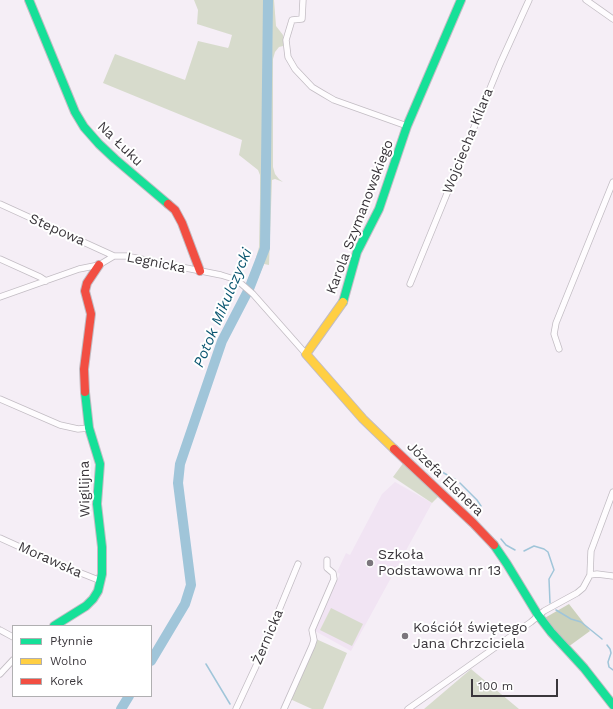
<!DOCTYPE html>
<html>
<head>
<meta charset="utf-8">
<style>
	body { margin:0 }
	#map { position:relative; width:613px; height:709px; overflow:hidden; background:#f5eef6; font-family:"Work Sans",sans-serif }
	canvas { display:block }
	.legend { position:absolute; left:12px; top:625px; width:140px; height:72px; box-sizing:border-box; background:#fff; border:1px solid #b0afb1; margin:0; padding:5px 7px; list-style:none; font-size:12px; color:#3a363b }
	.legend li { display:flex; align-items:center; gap:8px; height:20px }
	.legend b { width:20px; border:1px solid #b0afb1 }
	.scale { position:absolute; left:471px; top:679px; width:87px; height:18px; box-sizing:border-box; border:2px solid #3a363b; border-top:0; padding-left:5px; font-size:12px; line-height:14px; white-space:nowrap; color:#3a363b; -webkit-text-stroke:3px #fff; paint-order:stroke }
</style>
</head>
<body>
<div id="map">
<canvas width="613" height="709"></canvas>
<ul class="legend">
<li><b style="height:5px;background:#16e098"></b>Płynnie</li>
<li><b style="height:5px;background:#ffcf43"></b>Wolno</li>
<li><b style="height:5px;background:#f24e42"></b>Korek</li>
</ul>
<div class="scale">100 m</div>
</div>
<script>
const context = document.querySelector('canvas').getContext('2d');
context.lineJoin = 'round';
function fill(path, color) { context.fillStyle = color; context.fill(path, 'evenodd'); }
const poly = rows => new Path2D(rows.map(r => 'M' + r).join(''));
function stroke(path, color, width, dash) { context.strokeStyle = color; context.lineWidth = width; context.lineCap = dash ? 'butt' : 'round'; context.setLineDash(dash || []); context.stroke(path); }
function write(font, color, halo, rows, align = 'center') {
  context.font = font + ' "Work Sans",sans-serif'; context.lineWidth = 4; context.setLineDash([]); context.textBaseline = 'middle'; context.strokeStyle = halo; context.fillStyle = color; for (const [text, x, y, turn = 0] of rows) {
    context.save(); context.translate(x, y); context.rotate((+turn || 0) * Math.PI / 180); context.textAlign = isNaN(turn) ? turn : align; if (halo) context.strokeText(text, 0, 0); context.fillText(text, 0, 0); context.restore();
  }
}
fill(poly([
	[395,482,432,503,351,651,315,631,340,574,337,572,346,553,350,555,382,494]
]), '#f1e4f3');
fill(poly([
	[194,0,274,0,276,26,283,35,283,46,279,47,275,52,273,59,273,167,275,174,279,179,283,182,275,179,272,180,269,265,264,264,254,288,247,281,254,265,259,247,260,198,260,175,258,170,239,155,242,140,103,83,115,54,185,80,198,41,228,48,229,46,232,35,197,24,198,10],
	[404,462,440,495,432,503,393,477],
	[331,608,363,624,352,646,320,630],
	[316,639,347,653,323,709,312,709,290,699],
	[471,669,519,709,424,709]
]), '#d7dbcc');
fill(poly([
	[569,604,590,631,568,647,543,619]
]), '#cbd1bb');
stroke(poly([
	[243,299,246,300],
	[430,465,456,480],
	[460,483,477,500,481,506],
	[501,539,506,545,515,550],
	[524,551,534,546,544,549,548,552,554,570,549,579,550,603],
	[556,610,571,619,581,622,602,639],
	[607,645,610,649,611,653,608,662,609,667,613,670],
	[206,664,230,704]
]), '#a0c5d9', 1.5);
stroke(poly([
	[151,661,185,604,191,585,178,483,180,464,222,341,249,289,265,248,268,0],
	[121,709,129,696]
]), '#a0c5d9', 10);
const street = poly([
	[303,0,302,19,292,20,286,40,288,57,295,69,312,87,322,93,334,100,407,126],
	[586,0,613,19],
	[0,204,114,256],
	[0,259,40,277,46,281],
	[410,284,500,64,529,0],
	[0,297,79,269,99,265,114,256,126,256,221,275,237,280,253,294,306,354],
	[559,349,554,334,556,323,613,182],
	[0,399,60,425,78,429,89,428],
	[0,538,53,562,101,581],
	[590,575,597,574,613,576],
	[0,630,13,637],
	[0,674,13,660],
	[236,709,256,666,298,564],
	[284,709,312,646,314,640,312,630,334,579,333,573,327,568,327,560],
	[408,709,531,622,544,611,577,593,583,588,590,575,591,551,613,492]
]);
const fast = poly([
	[29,0,75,112,84,127,99,144,115,159,168,204],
	[343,302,357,252,379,209,407,126,461,0],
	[494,545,507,564,538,615,551,632,584,668,613,705],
	[54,626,86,606,93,599,98,591,102,574,102,547,97,504,100,464,89,428,85,392]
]);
const slow = poly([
	[343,302,306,354,363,419,394,449]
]);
const jam = poly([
	[168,204,175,210,182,223,200,271],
	[85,392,84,369,91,314,85,291,87,283,99,265],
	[394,449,473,523,494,545]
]);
stroke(street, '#c2bcc3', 7);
stroke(fast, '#c2bcc3', 10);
stroke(slow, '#c2bcc3', 10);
stroke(jam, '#c2bcc3', 10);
stroke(street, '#fefcfe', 5.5);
stroke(fast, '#16e098', 8);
stroke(slow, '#ffcf43', 8);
stroke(jam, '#f24e42', 8);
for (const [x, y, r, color] of [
	[370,563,4,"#7b767c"],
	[405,636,4,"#7b767c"]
]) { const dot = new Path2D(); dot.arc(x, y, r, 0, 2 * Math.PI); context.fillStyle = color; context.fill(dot); stroke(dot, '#fff', 1.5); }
write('14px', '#3a363b', '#fff', [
	["Wojciecha Kilara",468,141,-68],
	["Na Łuku",120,144,44],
	["Karola Szymanowskiego",360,217,-69],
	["Stepowa",57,230,24],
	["Legnicka",156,263,11],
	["Józefa Elsnera",445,479,44],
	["Wigilijna",85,489,-91],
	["Morawska",50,560,24],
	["Żernicka",268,637,-67]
]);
write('14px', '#3a363b', '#fff', [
	["Szkoła",378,555],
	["Podstawowa nr 13",378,571],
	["Kościół świętego",413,628],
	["Jana Chrzciciela",413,644]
], 'left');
write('italic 15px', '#0a5670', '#fff', [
	["Potok Mikulczycki",223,308,-67]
]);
</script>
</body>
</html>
